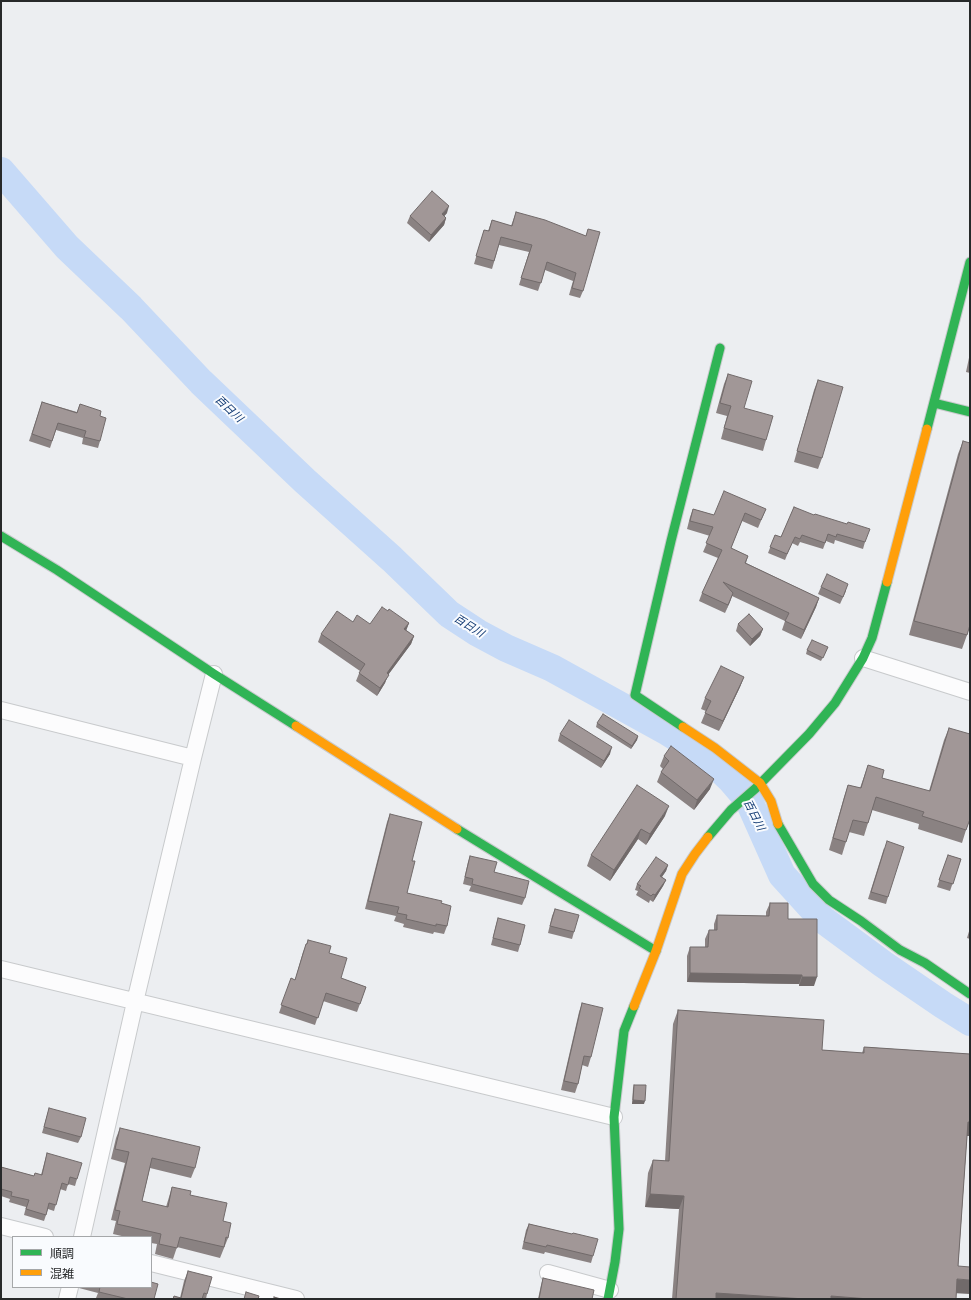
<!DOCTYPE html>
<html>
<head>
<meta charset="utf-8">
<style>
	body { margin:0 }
	#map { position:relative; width:971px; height:1300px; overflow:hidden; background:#eceef1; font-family:"Asap Condensed","Noto Sans JP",sans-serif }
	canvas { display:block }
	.frame { position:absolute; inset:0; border:2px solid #27292a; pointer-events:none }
	.legend { position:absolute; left:12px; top:1236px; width:140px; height:52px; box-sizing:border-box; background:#f9fbfe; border:1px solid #a5a7a9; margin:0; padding:5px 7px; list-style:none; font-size:12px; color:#27292a }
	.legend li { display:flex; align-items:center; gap:8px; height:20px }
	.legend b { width:20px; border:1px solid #a5a7a9 }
</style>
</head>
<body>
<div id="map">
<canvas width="971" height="1300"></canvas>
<div class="frame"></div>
<ul class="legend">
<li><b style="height:5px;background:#30b455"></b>順調</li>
<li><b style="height:5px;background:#ff9f0a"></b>混雑</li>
</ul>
</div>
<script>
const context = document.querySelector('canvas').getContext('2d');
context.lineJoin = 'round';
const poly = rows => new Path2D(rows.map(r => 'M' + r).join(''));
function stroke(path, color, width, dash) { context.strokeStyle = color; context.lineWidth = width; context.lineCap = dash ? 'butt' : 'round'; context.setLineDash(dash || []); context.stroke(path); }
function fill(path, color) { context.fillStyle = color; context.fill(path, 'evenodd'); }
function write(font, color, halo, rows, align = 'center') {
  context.font = font + ' "Asap Condensed","Noto Sans JP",sans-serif'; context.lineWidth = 4; context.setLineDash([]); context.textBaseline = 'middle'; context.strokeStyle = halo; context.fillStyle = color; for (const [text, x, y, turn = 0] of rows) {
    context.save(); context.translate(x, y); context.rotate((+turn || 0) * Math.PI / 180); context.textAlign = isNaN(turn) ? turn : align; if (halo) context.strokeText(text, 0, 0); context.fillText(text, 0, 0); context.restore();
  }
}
stroke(poly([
	[1,171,67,247,131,308,201,382,305,481,392,559,449,614,478,633,506,648,552,668,668,732,705,755,731,780,749,801,782,875,822,919,883,964,943,1005,970,1022]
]), '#c6daf7', 28);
const street = poly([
	[863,658,970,692],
	[1,710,193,758],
	[1,969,614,1117],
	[1,1226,45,1237],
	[82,1237,135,1002,193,758,214,674],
	[151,1263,296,1299],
	[548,1273,610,1290],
	[67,1299,70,1287]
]);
const fast = poly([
	[934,403,970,412],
	[927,429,970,262],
	[1,536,57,570,214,674,296,726],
	[683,727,635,695,671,541,720,348],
	[778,824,813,884,829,900,861,921,900,950,925,963,970,994],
	[457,829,656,951],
	[708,837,731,810,756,788,809,734,835,703,863,658,872,638,887,582],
	[608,1299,615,1262,619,1229,614,1117,624,1031,634,1006]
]);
const slow = poly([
	[887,582,927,429],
	[296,726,457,829],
	[683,727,715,748,760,783,771,801,778,824],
	[634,1006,656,951,682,874,695,854,708,837]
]);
stroke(street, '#c8cacc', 18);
stroke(fast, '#c8cacc', 11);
stroke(slow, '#c8cacc', 11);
stroke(street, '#fcfcfd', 16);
stroke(fast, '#30b455', 9);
stroke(slow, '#ff9f0a', 9);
fill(poly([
	[516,212,586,236,588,229,583,291,580,298,569,295,573,281,545,270,538,291,519,285,529,252,499,245,492,269,474,264,484,230,488,231,492,220,511,226],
	[447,213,444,216,446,218,444,225,429,242,407,223,410,216],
	[970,353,970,373,966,372],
	[728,374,744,408,766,440,763,451,721,439,727,416,716,413,724,384],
	[818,380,822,458,818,469,794,462,814,390],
	[42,402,77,412,80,404,100,416,100,441,98,448,82,444,83,438,56,430,50,448,29,441],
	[963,441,967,635,962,649,909,635,958,454],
	[794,507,865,542,863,549,835,540,834,544,826,541,823,549,800,542,798,546,792,543,785,560,768,553,775,535,781,537],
	[693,509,714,515,766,509,758,528,742,521,731,548,748,556,746,563,819,598,816,607,801,639,782,630,785,621,732,596,725,613,699,601,702,593,718,558,703,552,710,536,687,529,690,517],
	[821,587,846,591,840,604,818,594],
	[388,611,409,623,406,630,414,636,411,644,388,675,385,683,377,696,356,681,360,671,318,642,321,634,353,622,370,624],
	[738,624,763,629,760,636,750,646,736,631],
	[828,647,821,661,806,654,807,650],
	[744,677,740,687,719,731,701,723,706,711,701,709,705,698],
	[597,723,638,736,637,740,631,749,596,727],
	[949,728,966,830,962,843,918,829,919,824,872,810,864,836,849,832,842,855,829,850,844,797,848,785,860,788,868,765,882,778,929,791,944,740],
	[560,734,610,754,601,768,558,741],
	[664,756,710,789,694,810,657,782,661,772,663,769,660,766],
	[390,814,412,861,407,893,441,903,447,926,444,934,434,932,433,934,403,927,404,924,394,921,396,916,365,909,387,822],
	[665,816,646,845,638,839,610,881,587,866,591,855],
	[884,848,888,897,886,904,868,899],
	[948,855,961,859,950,891,937,887],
	[470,856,494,872,525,898,522,905,469,891,471,886,463,884,468,862],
	[668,865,666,871,662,877,666,880,663,886,653,902,650,900,649,903,636,895,638,891,635,890,637,884],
	[770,903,788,919,814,986,799,986,799,984,687,982,687,956,690,947,705,947,705,939,709,930,714,930,714,924,717,915,766,916,766,912],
	[555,909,574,932,572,939,548,933,552,916],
	[498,918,520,945,518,952,491,945,496,925],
	[970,928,970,939,967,938],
	[308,940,329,953,341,978,366,987,357,1012,323,1001,315,1025,279,1013,291,978,295,980,303,952],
	[582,1003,591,1057,588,1067,582,1065,578,1084,575,1093,561,1090,579,1012],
	[678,1010,822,1050,862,1053,864,1047,970,1054,970,1136,967,1136,956,1299,672,1299,679,1209,645,1207,648,1173,653,1160,665,1161,673,1024],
	[634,1085,644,1104,632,1104,633,1088],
	[49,1108,81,1137,78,1143,42,1133],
	[120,1128,195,1168,191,1178,150,1168,142,1201,166,1207,172,1187,190,1195,223,1221,228,1238,220,1258,177,1247,173,1259,155,1254,157,1244,151,1243,151,1237,126,1237,113,1234,116,1221,111,1220,125,1163,111,1159,116,1138],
	[47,1153,77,1179,75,1186,68,1184,66,1191,60,1189,54,1211,48,1209,44,1221,24,1215,26,1207,9,1202,10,1199,1,1196,1,1167,34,1176,41,1175],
	[529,1224,572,1234,593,1256,591,1263,545,1252,544,1254,522,1249,526,1230],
	[188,1271,207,1294,206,1299,173,1299,174,1296,180,1298,184,1281],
	[543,1278,592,1299,538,1299,541,1285],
	[79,1287,151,1287,154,1299,99,1299,96,1298,98,1293,79,1288]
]), '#8a8282');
fill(poly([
	[449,206,447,213,440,221,442,214],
	[446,218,444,225,429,242,431,235],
	[733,593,730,602,725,613,728,605],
	[819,598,816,607,801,639,804,630],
	[409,623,406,631,404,629],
	[763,629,760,636,750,646,752,639],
	[414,636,411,644,388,675,385,683,377,696,380,688,387,673],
	[744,677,740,687,719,731,723,721],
	[638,736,637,740,631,749,632,746],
	[612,747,610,754,601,768,604,761],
	[714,779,710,789,694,810,697,800],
	[669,806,665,816,646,845,650,834],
	[641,829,638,839,610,881,614,870],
	[668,865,666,871,658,882,660,876],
	[666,880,663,886,653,902,655,895],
	[690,973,802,975,799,984,687,982],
	[802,977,817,977,814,986,799,986],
	[633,1100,645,1101,644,1104,632,1104],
	[968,1122,970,1122,970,1136,963,1136],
	[650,1194,684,1196,679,1209,645,1207],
	[957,1279,970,1280,970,1294,952,1293],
	[716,1293,805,1299,714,1299],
	[831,1296,869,1299,830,1299]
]), '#716a6a');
const building = poly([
	[432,191,449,206,442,214,446,218,431,235,410,216,432,191],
	[516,212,545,220,586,236,588,229,600,232,583,291,572,288,576,273,547,262,541,283,521,278,532,245,501,237,494,261,476,256,484,230,489,231,492,220,512,226,516,212],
	[728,374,752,381,744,408,773,416,766,440,724,428,731,406,720,403,728,374],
	[818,380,843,387,822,458,797,451,818,380],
	[42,402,77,413,80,404,101,411,100,416,106,418,100,441,84,437,86,431,58,423,52,441,32,434,42,402],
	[963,441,970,443,970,625,967,635,914,621,963,441],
	[724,491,766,509,761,520,745,513,731,548,748,556,745,563,819,598,804,630,785,621,789,613,723,582,733,593,728,605,702,593,722,550,706,543,713,527,690,521,693,509,714,515,724,491],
	[794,507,814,515,815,514,847,524,848,522,870,529,865,542,837,534,836,537,828,534,825,543,802,535,800,539,795,537,787,554,770,547,775,535,781,537,794,507],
	[827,574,848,584,843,597,821,587,827,574],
	[382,607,388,611,389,609,409,623,404,629,414,636,387,673,389,675,380,688,359,673,365,664,321,634,337,611,353,622,357,615,370,624,382,607],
	[749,614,763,629,752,639,738,624,749,614],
	[812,640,828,647,823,658,807,650,812,640],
	[721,666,744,677,723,721,705,713,711,701,705,698,721,666],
	[603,714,638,736,632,746,597,723,603,714],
	[569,720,612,747,604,761,560,734,569,720],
	[949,728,970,734,970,819,966,830,922,816,924,812,876,797,868,823,853,820,846,842,833,838,848,785,861,788,868,765,884,770,882,778,930,791,949,728],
	[671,746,714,779,697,800,661,772,669,761,664,756,671,746],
	[637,785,669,806,650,834,641,829,614,870,591,855,637,785],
	[390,814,422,822,412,861,415,861,407,893,442,901,441,903,451,906,447,926,436,924,436,926,406,919,407,915,397,913,399,907,368,901,390,814],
	[887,841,904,847,888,897,871,892,887,841],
	[948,855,961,859,953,884,939,880,948,855],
	[470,856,497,862,494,872,529,881,525,898,472,884,473,879,465,877,470,856],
	[656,857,668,865,660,876,666,880,655,895,653,894,651,896,639,888,641,886,637,884,656,857],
	[770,903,788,903,788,919,817,919,817,977,802,977,802,975,690,973,690,947,708,947,709,930,717,930,717,915,769,916,770,903],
	[555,909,579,915,574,932,550,926,555,909],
	[498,918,525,925,520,945,493,938,498,918],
	[308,940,331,946,329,953,347,958,341,978,366,987,360,1004,326,993,318,1018,281,1005,291,978,295,980,306,944,307,944,308,940],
	[582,1003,603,1008,591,1057,584,1056,578,1084,564,1081,582,1003],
	[678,1010,824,1020,822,1050,864,1053,864,1047,970,1054,970,1122,968,1122,958,1266,970,1267,970,1280,957,1279,956,1299,869,1299,831,1296,831,1299,805,1299,716,1293,716,1299,676,1299,684,1196,650,1194,653,1160,669,1161,678,1010],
	[634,1085,646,1085,645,1101,633,1100,634,1085],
	[49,1108,86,1118,81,1137,44,1127,49,1108],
	[120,1128,200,1147,195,1168,152,1158,142,1201,168,1207,172,1187,191,1191,190,1195,227,1203,223,1221,231,1223,228,1238,226,1237,224,1247,180,1237,177,1248,159,1244,161,1234,117,1224,120,1211,115,1210,129,1152,115,1149,120,1128],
	[47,1153,82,1163,77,1179,70,1177,68,1185,62,1183,56,1205,49,1203,46,1215,26,1209,29,1200,11,1196,12,1192,1,1189,1,1167,34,1176,35,1173,42,1175,47,1153],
	[529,1224,572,1234,573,1233,598,1239,593,1256,547,1245,546,1247,524,1242,529,1224],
	[188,1271,212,1277,207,1294,204,1293,202,1299,173,1299,174,1296,181,1298,188,1271],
	[543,1278,594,1290,592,1299,539,1299,543,1278],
	[151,1282,158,1284,154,1299,128,1299,99,1292,100,1287,151,1287,151,1282],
	[246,1292,259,1296,258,1299,244,1299,246,1292],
	[274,1297,281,1299,274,1299,274,1297]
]);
fill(building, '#a19797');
stroke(building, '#716a6a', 1);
write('italic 11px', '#0e3771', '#f9fbfe', [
	["百日川",229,409,43],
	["百日川",469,626,32],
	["百日川",754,815,63]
]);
</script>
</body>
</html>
